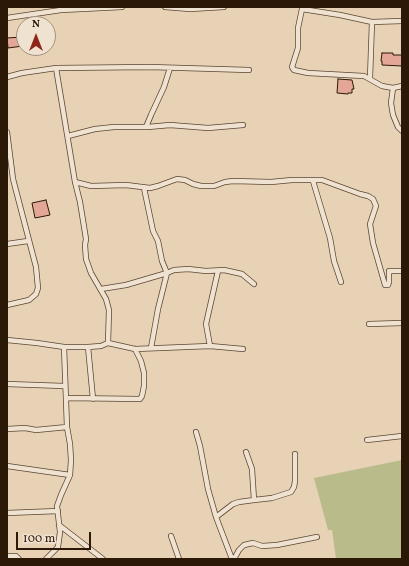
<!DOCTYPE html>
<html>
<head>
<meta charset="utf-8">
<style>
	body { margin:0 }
	#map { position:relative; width:409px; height:566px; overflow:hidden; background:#e8d2b6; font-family:Vollkorn,serif }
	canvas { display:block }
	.frame { position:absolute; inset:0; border:8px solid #2b1807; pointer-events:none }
	.north { position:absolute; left:16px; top:16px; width:40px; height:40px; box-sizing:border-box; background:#f0e2d0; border:1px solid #a19180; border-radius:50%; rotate:0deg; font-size:11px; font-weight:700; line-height:16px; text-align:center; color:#2b1807 }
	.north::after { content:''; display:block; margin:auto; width:14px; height:18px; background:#8f2418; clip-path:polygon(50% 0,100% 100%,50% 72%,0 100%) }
	.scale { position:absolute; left:16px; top:532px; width:75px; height:18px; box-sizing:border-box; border:2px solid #2b1807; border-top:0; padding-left:5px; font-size:12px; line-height:14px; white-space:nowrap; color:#2b1807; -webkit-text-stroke:3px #f0e2d0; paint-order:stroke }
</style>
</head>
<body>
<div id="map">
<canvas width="409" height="566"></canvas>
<div class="frame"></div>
<div class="north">N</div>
<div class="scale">100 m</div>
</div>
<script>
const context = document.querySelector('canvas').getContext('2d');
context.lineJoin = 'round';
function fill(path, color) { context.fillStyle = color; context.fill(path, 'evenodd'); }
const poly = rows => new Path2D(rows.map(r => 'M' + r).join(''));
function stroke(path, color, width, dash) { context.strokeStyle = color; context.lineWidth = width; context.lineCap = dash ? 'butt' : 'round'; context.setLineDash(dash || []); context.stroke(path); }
fill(poly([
	[402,460,402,559,336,559,332,530,328,530,314,478]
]), '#babb8b');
const building = poly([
	[22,37,23,46,8,48,7,38,22,37],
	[382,53,393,53,393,55,402,55,402,66,382,65,382,61,381,61,382,53],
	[338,79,352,80,354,89,352,89,352,93,348,93,348,94,337,93,338,79],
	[46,200,50,215,35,218,32,203,46,200]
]);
fill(building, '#e4a797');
stroke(building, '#2b1807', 1);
const street = poly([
	[165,7,190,9,224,7],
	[302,7,302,9,340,15,372,22,370,78],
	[302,9,298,28,298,48,292,67,294,70,308,73,364,76,382,86,393,88,402,86],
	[7,18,61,10,122,7],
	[372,22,402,21],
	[56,68,75,182,80,202,86,239,85,245,86,259,91,273,106,299,109,310,108,343],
	[7,77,22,73,56,68,150,67,249,70],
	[393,88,391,103,393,115,398,127,402,131],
	[146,127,151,115,164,87,170,68],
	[7,132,13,179,36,267,38,288,36,294,29,300,7,305],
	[68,136,95,129,114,127,148,127,170,125,208,128,243,125],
	[313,181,330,238,334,261,341,282],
	[75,182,91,186,126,185,150,188,158,186,177,179,185,180,193,184,201,186,214,186,225,182,233,181,271,182,292,180,322,180,360,194,368,196,373,199,376,206,370,224,373,243,385,285,388,285,389,282,389,271,402,271],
	[144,188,153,231,158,241,162,261,167,273,174,270,188,269,206,271,224,270,242,274,254,284],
	[7,244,28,241],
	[101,289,126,285,167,273],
	[369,324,402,323],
	[7,340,37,343,64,347,88,347,101,346,108,343,135,349,210,346,243,349],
	[210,346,206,324,218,271],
	[88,347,93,399],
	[151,348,158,309,167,273],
	[7,384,64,386],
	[66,398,140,399,142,396,144,386,144,373,141,361,135,349],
	[7,429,25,428,36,430,67,427],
	[196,432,200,446,208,489,216,517],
	[367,440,402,436],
	[7,466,70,475],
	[254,500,272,498,291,492,294,487,295,481,295,454],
	[7,513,58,511],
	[59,525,103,559],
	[171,536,179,559],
	[7,556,16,556,19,559],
	[46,559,58,547,60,532,57,506,61,495,70,475,71,460,70,444,67,427,64,347],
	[232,559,216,517,233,504,239,502,254,500,252,469,246,452],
	[234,559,239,550,244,545,253,543,262,546,277,545,317,537]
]);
stroke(street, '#5a4633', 6);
stroke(street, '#f0e2d0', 4.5);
</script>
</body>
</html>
